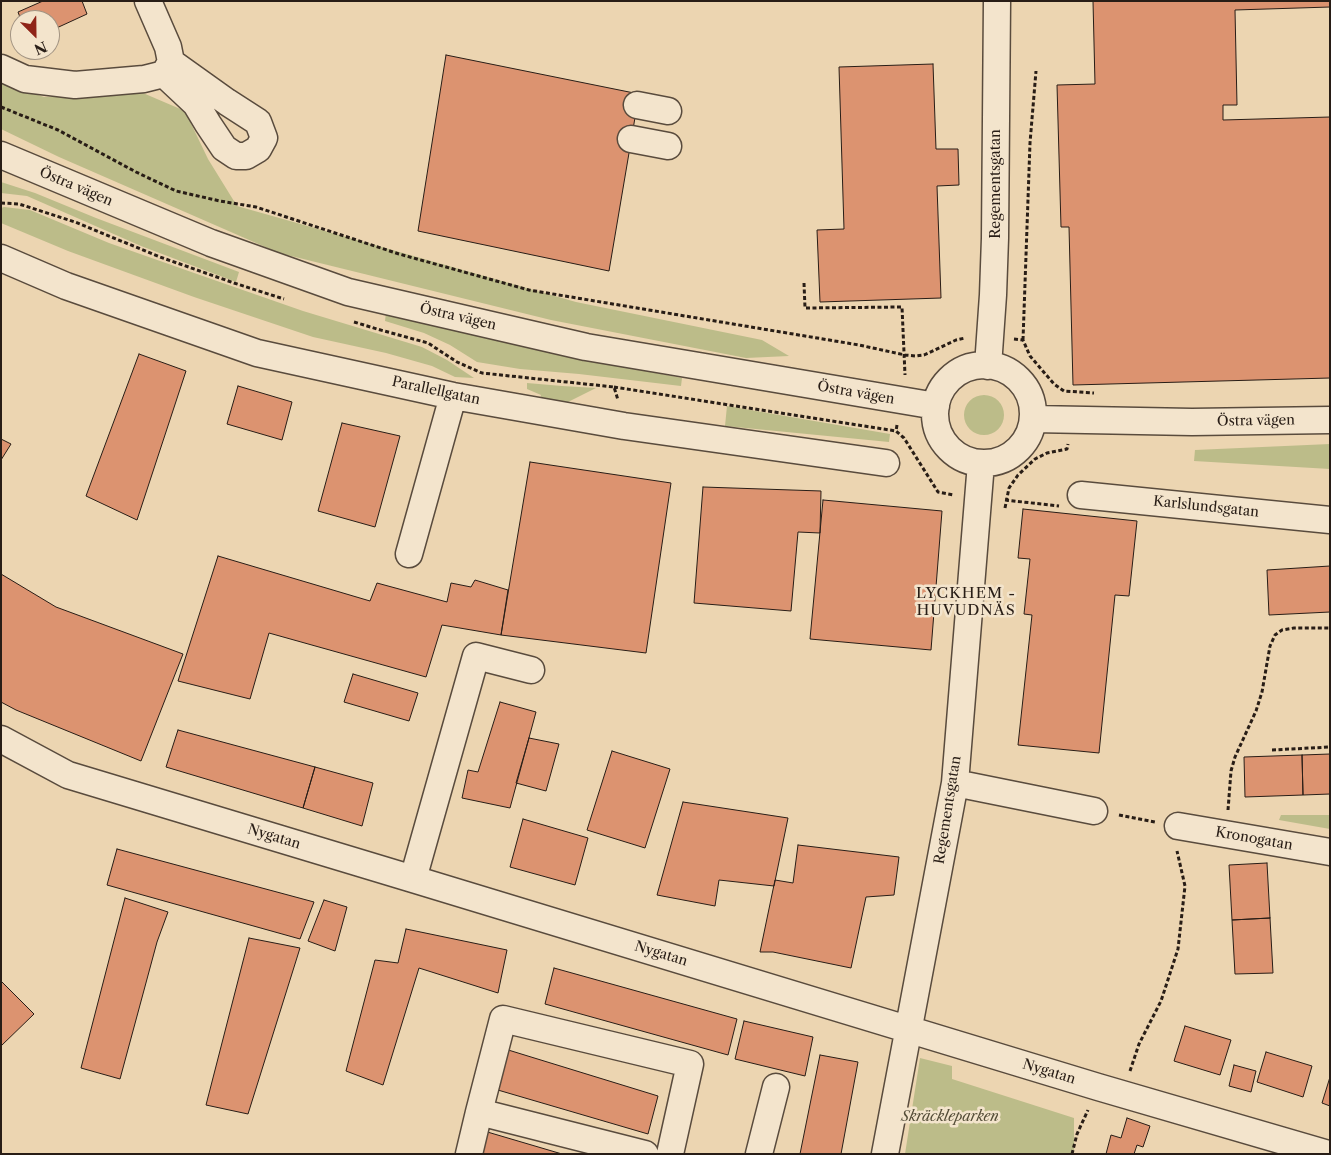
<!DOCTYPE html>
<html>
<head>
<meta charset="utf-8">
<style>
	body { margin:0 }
	#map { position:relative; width:1331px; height:1155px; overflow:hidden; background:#ecd5b1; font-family:"Libre Caslon Text",serif }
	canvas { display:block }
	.frame { position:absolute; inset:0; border:2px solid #281d16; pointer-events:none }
	.north { position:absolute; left:10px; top:10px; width:50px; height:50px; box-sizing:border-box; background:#f3e4cc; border:1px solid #a29483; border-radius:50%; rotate:157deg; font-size:14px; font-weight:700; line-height:20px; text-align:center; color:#281d16 }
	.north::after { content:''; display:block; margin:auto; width:18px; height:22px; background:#8f2418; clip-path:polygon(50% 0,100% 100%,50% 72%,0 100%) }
</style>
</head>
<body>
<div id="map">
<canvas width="1331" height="1155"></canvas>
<div class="frame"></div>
<div class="north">N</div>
</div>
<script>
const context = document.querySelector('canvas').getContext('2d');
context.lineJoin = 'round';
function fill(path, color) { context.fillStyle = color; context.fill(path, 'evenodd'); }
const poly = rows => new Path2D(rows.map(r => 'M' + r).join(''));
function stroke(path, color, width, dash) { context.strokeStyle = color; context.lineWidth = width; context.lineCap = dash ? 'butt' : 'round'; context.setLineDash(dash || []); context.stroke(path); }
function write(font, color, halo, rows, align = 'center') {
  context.font = font + ' "Libre Caslon Text",serif'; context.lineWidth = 5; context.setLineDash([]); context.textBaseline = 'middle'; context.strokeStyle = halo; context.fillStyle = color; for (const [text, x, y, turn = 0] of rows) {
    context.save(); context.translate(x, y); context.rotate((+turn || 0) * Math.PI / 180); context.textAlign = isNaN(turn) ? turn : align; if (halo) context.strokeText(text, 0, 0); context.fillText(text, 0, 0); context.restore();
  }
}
fill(poly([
	[1,81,6,84,44,97,143,93,185,111,208,159,237,206,576,302,762,340,789,356,746,358,551,320,279,253,59,157,1,129],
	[1,182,35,193,96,218,239,272,236,282,141,246,27,196,1,193],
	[4,207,30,210,109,243,197,274,303,311,422,347,447,360,474,378,455,377,432,366,386,353,313,337,194,297,68,251,1,223,1,208],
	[386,313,465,333,567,356,682,378,681,386,579,374,520,369,477,362,450,345,424,333,385,321],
	[527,383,562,386,596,388,554,409,538,409,541,395,527,389],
	'964 415a20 20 0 1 1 40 0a20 20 0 1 1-40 0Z',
	[727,406,890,434,889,442,725,426],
	[1330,444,1330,469,1194,461,1195,450],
	[1281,815,1330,815,1330,829,1279,820],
	[920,1058,952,1066,952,1079,1074,1118,1074,1154,905,1154]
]), '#bcbc89');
const building = poly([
	[43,1,82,1,87,14,50,31,50,20,21,20,18,12,43,1],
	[1093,1,1330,1,1330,7,1235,10,1237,105,1223,105,1223,120,1330,117,1330,378,1073,385,1069,227,1061,227,1057,85,1095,84,1093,1],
	[446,55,639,94,609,271,418,231,446,55],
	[933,64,936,149,958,149,959,185,937,186,941,298,820,302,817,230,844,229,839,67,933,64],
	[139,354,186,371,137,520,86,496,139,354],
	[238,386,292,402,282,440,227,424,238,386],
	[342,423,400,436,375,527,318,511,342,423],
	[1,439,11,444,1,460,1,439],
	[530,462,671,483,646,653,501,635,530,462],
	[703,487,821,491,820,533,798,532,791,611,694,603,703,487],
	[823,500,942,511,931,650,810,639,823,500],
	[1023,509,1137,521,1129,596,1115,595,1099,753,1018,745,1032,615,1024,614,1030,559,1018,558,1023,509],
	[218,556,370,601,377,583,447,602,451,583,471,587,475,580,508,590,501,635,442,625,426,677,269,633,250,699,178,681,218,556],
	[1330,566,1330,612,1269,615,1267,570,1330,566],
	[1,574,56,607,183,654,141,761,16,710,1,702,1,574],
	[353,674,418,693,409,721,344,702,353,674],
	[500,702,536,712,510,808,462,798,468,770,478,772,500,702],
	[178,730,315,767,303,808,166,767,178,730],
	[529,738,559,744,546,791,516,783,529,738],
	[612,751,670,769,645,848,587,830,612,751],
	[1330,754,1330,794,1303,795,1302,755,1330,754],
	[1302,755,1303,795,1245,797,1244,757,1302,755],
	[315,767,373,783,362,826,303,808,315,767],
	[683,802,788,818,774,886,719,880,715,906,657,895,683,802],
	[523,819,588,838,575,885,510,867,523,819],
	[798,845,899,857,894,895,866,897,851,968,773,952,760,952,775,880,793,883,798,845],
	[117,849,314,902,300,939,107,885,117,849],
	[1267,863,1270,918,1232,920,1229,865,1267,863],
	[125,898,168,912,157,942,120,1079,81,1068,125,898],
	[324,900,347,907,335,951,308,941,324,900],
	[1270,918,1273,973,1235,974,1232,920,1270,918],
	[406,929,507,950,498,993,419,968,383,1085,346,1071,375,960,398,963,406,929],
	[249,938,300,948,248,1114,206,1105,249,938],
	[554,968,737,1019,728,1055,545,1004,554,968],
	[1,981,34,1014,1,1046,1,981],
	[744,1021,813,1037,805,1076,735,1059,744,1021],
	[1185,1026,1231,1040,1220,1075,1174,1061,1185,1026],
	[505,1049,658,1096,648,1134,491,1088,505,1049],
	[1266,1052,1312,1066,1303,1097,1257,1082,1266,1052],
	[820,1055,858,1062,841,1154,800,1154,820,1055],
	[1234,1065,1256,1071,1251,1092,1229,1086,1234,1065],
	[1330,1077,1330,1106,1322,1103,1330,1077],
	[1127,1118,1150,1126,1143,1147,1137,1145,1134,1154,1106,1154,1111,1135,1121,1138,1127,1118],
	[484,1131,562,1154,477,1154,484,1131]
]);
fill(building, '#dc9370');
stroke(building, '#281d16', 1);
const minor = poly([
	[148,1,168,47,171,62,164,74],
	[1,68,25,79,75,85,144,79,164,74],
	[164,74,196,104,208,124,224,148,236,156,246,156,258,149,264,138,258,122,227,102,171,62],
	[637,105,668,111],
	[631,139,668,146],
	[1,155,211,243,348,292,586,347,936,406],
	[1,258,66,286,257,353,453,396,624,426,886,463],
	'935 414a49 49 0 1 1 98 0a49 49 0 1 1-98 0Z',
	[988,366,993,295,995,238,997,1],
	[1033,419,1192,422,1330,420],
	[1081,495,1330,520],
	[409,554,453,396],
	[1,739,68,775,413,879,1098,1087,1328,1154],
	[955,783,1094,811],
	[1178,826,1330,852],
	[413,879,476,656,531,670],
	[469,1154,479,1112],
	[645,1154,479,1112,503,1019,690,1064,670,1154],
	[759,1154,776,1087],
	[885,1154,955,783,981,463]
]);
stroke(minor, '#594b3d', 29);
stroke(poly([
	[1,107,58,130,136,172,176,191,220,201,256,207,399,254,529,290,859,345,905,355,916,356,924,355,956,340,965,338],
	[1,203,19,204,75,222,160,257,234,283,284,299],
	[804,283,805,308,902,307,905,375],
	[354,322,377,329,428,343,457,362,482,373,614,387,618,400],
	[1014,339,1023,340,1030,356,1054,384,1064,391,1094,393],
	[1023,340,1030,143,1036,71],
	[614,387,896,431],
	[897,425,896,431,904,438,938,492,954,495],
	[1005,500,1059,506],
	[1005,508,1009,488,1018,475,1035,459,1047,453,1067,449,1068,444],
	[1272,750,1330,747],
	[1228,810,1231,771,1235,757,1256,711,1262,692,1270,646,1275,635,1282,630,1294,628,1330,628],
	[1119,815,1155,822],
	[1130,1071,1139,1044,1161,1001,1178,949,1185,886,1177,851],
	[1072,1154,1077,1134,1088,1110]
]), '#281d16', 3, [4, 2.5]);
stroke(minor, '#f3e4cc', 26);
write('14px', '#281d16', '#f3e4cc', [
	["Regementsgatan",996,184,-90],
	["Östra vägen",76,187,23],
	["Östra vägen",458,317,13],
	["Parallellgatan",436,391,12],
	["Östra vägen",856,393,10],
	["Östra vägen",1256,421,-1],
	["Karlslundsgatan",1206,507,6],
	["Regementsgatan",948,810,-81],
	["Nygatan",274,837,17],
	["Kronogatan",1254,839,10],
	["Nygatan",661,954,17],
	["Nygatan",1049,1072,17]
]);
write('italic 14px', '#544d38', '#f3e4cc', [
	["Skräckleparken",950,1117]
]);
context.letterSpacing = '1px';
write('15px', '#281d16', '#f3e4cc', [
	["LYCKHEM -",966,594],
	["HUVUDNÄS",966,611]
]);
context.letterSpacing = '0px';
</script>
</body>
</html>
